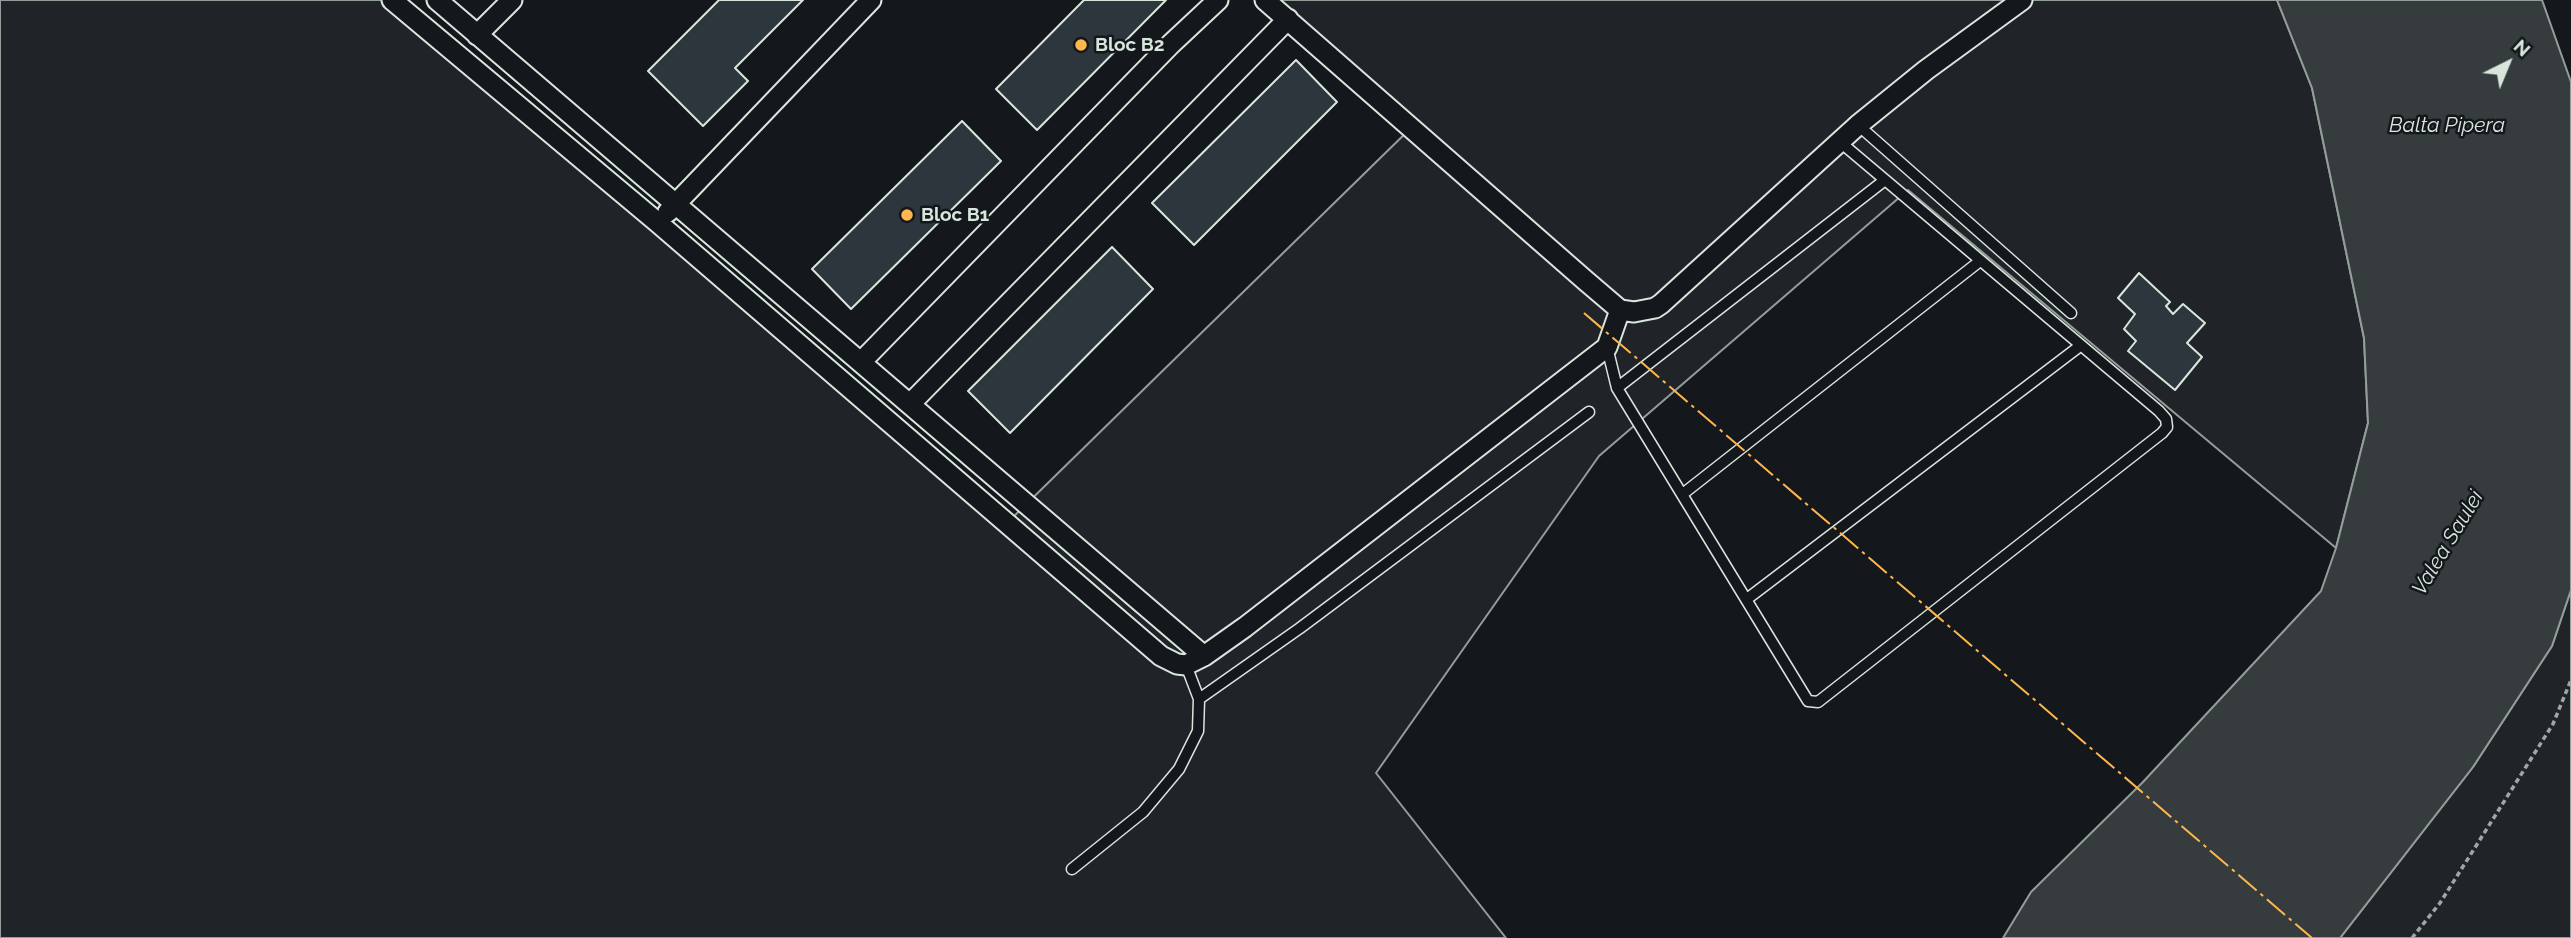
<!DOCTYPE html>
<html>
<head>
<meta charset="utf-8">
<style>
	body { margin:0 }
	#map { position:relative; width:2571px; height:938px; overflow:hidden; background:#14181c; font-family:Raleway,sans-serif }
	canvas { display:block }
	.north { position:absolute; left:2473px; top:28px; width:70px; height:70px; -webkit-text-stroke:5px #14181c; paint-order:stroke; rotate:43deg; font-size:19px; font-weight:700; line-height:28px; text-align:center; color:#d8e6dc }
	.north::after { content:''; display:block; margin:auto; width:24px; height:32px; background:#d8e6dc; clip-path:polygon(50% 0,100% 100%,50% 72%,0 100%) }
</style>
</head>
<body>
<div id="map">
<canvas width="2571" height="938"></canvas>
<div class="north">N</div>
</div>
<script>
const context = document.querySelector('canvas').getContext('2d');
context.lineJoin = 'round';
function fill(path, color) { context.fillStyle = color; context.fill(path, 'evenodd'); }
const poly = rows => new Path2D(rows.map(r => 'M' + r).join(''));
function stroke(path, color, width, dash) { context.strokeStyle = color; context.lineWidth = width; context.lineCap = dash ? 'butt' : 'round'; context.setLineDash(dash || []); context.stroke(path); }
function write(font, color, halo, rows, align = 'center') {
  context.font = font + ' Raleway,sans-serif'; context.lineWidth = 5; context.setLineDash([]); context.textBaseline = 'middle'; context.strokeStyle = halo; context.fillStyle = color; for (const [text, x, y, turn = 0] of rows) {
    context.save(); context.translate(x, y); context.rotate((+turn || 0) * Math.PI / 180); context.textAlign = isNaN(turn) ? turn : align; if (halo) context.strokeText(text, 0, 0); context.fillText(text, 0, 0); context.restore();
  }
}
const green = poly([
	[0,0,402,0,1007,523,1415,124,1277,0,2277,0,2312,88,2364,338,2368,423,2336,548,1908,190,1599,456,1376,773,1506,938,0,938,0,0],
	[2571,590,2571,938,2340,938,2473,767,2552,646,2571,590]
]);
fill(green, '#202428');
stroke(green, '#939e99', 2);
const water = poly([
	[2277,0,2542,0,2571,82,2571,590,2552,646,2473,767,2340,938,2003,938,2031,892,2142,783,2321,591,2336,548,2368,423,2364,338,2312,88,2277,0]
]);
fill(water, '#363b3e');
stroke(water, '#939e99', 2);
const building = poly([
	[719,0,803,0,735,68,748,81,703,126,648,71,719,0],
	[1084,0,1166,0,1037,130,996,89,1084,0],
	[1296,60,1337,102,1194,245,1152,203,1296,60],
	[962,121,1001,161,851,309,812,269,962,121],
	[1112,247,1153,289,1010,433,968,391,1112,247],
	[2139,273,2170,302,2166,306,2173,314,2183,304,2205,323,2187,343,2202,357,2175,390,2128,351,2136,341,2124,329,2135,314,2118,298,2139,273]
]);
fill(building, '#2c363c');
stroke(building, '#d8e6dc', 2);
const service = poly([
	[1858,125,2071,313],
	[1607,347,1617,388,1808,701,1818,702,2162,433,2167,427,2166,419,2159,411,1839,141],
	[1617,388,1885,180],
	[1684,493,1980,261],
	[1747,599,2080,346],
	[1199,699,1300,628,1589,412],
	[1072,869,1143,812,1179,769,1198,731,1199,699,1186,665]
]);
const minor = poly([
	[392,0,657,222,1161,656,1177,664,1186,665,1204,656,1245,627,1607,347,1620,310],
	[437,0,1204,656],
	[1265,0,1586,281,1620,310,1634,312,1655,308,1661,304,1858,125,1926,70,2022,0],
	[477,35,512,0],
	[668,212,871,0],
	[862,361,1171,44,1218,0],
	[911,403,1288,19]
]);
stroke(service, '#d8e6dc', 13);
stroke(minor, '#d8e6dc', 23);
stroke(poly([
	[2412,938,2440,903,2553,724,2571,680]
]), '#9da8a2', 3.5, [5, 3.5]);
stroke(service, '#14181c', 10);
stroke(minor, '#14181c', 19);
stroke(poly([
	[1584,313,2312,938]
]), '#ffb74d', 2, [24, 5, 3.5, 5]);
for (const [x, y, r, color] of [
	[1081,45,7,"#ffb74d"],
	[907,215,7,"#ffb74d"]
]) { const dot = new Path2D(); dot.arc(x, y, r, 0, 2 * Math.PI); context.fillStyle = color; context.fill(dot); stroke(dot, '#14181c', 2.5); }
write('bold 19px', '#d8e6dc', '#14181c', [
	["Bloc B2",1095,45],
	["Bloc B1",921,215]
], 'left');
write('italic 21px', '#d8e6dc', '#14181c', [
	["Balta Pipera",2447,126],
	["Valea Saulei",2448,543,-59]
]);
</script>
</body>
</html>
